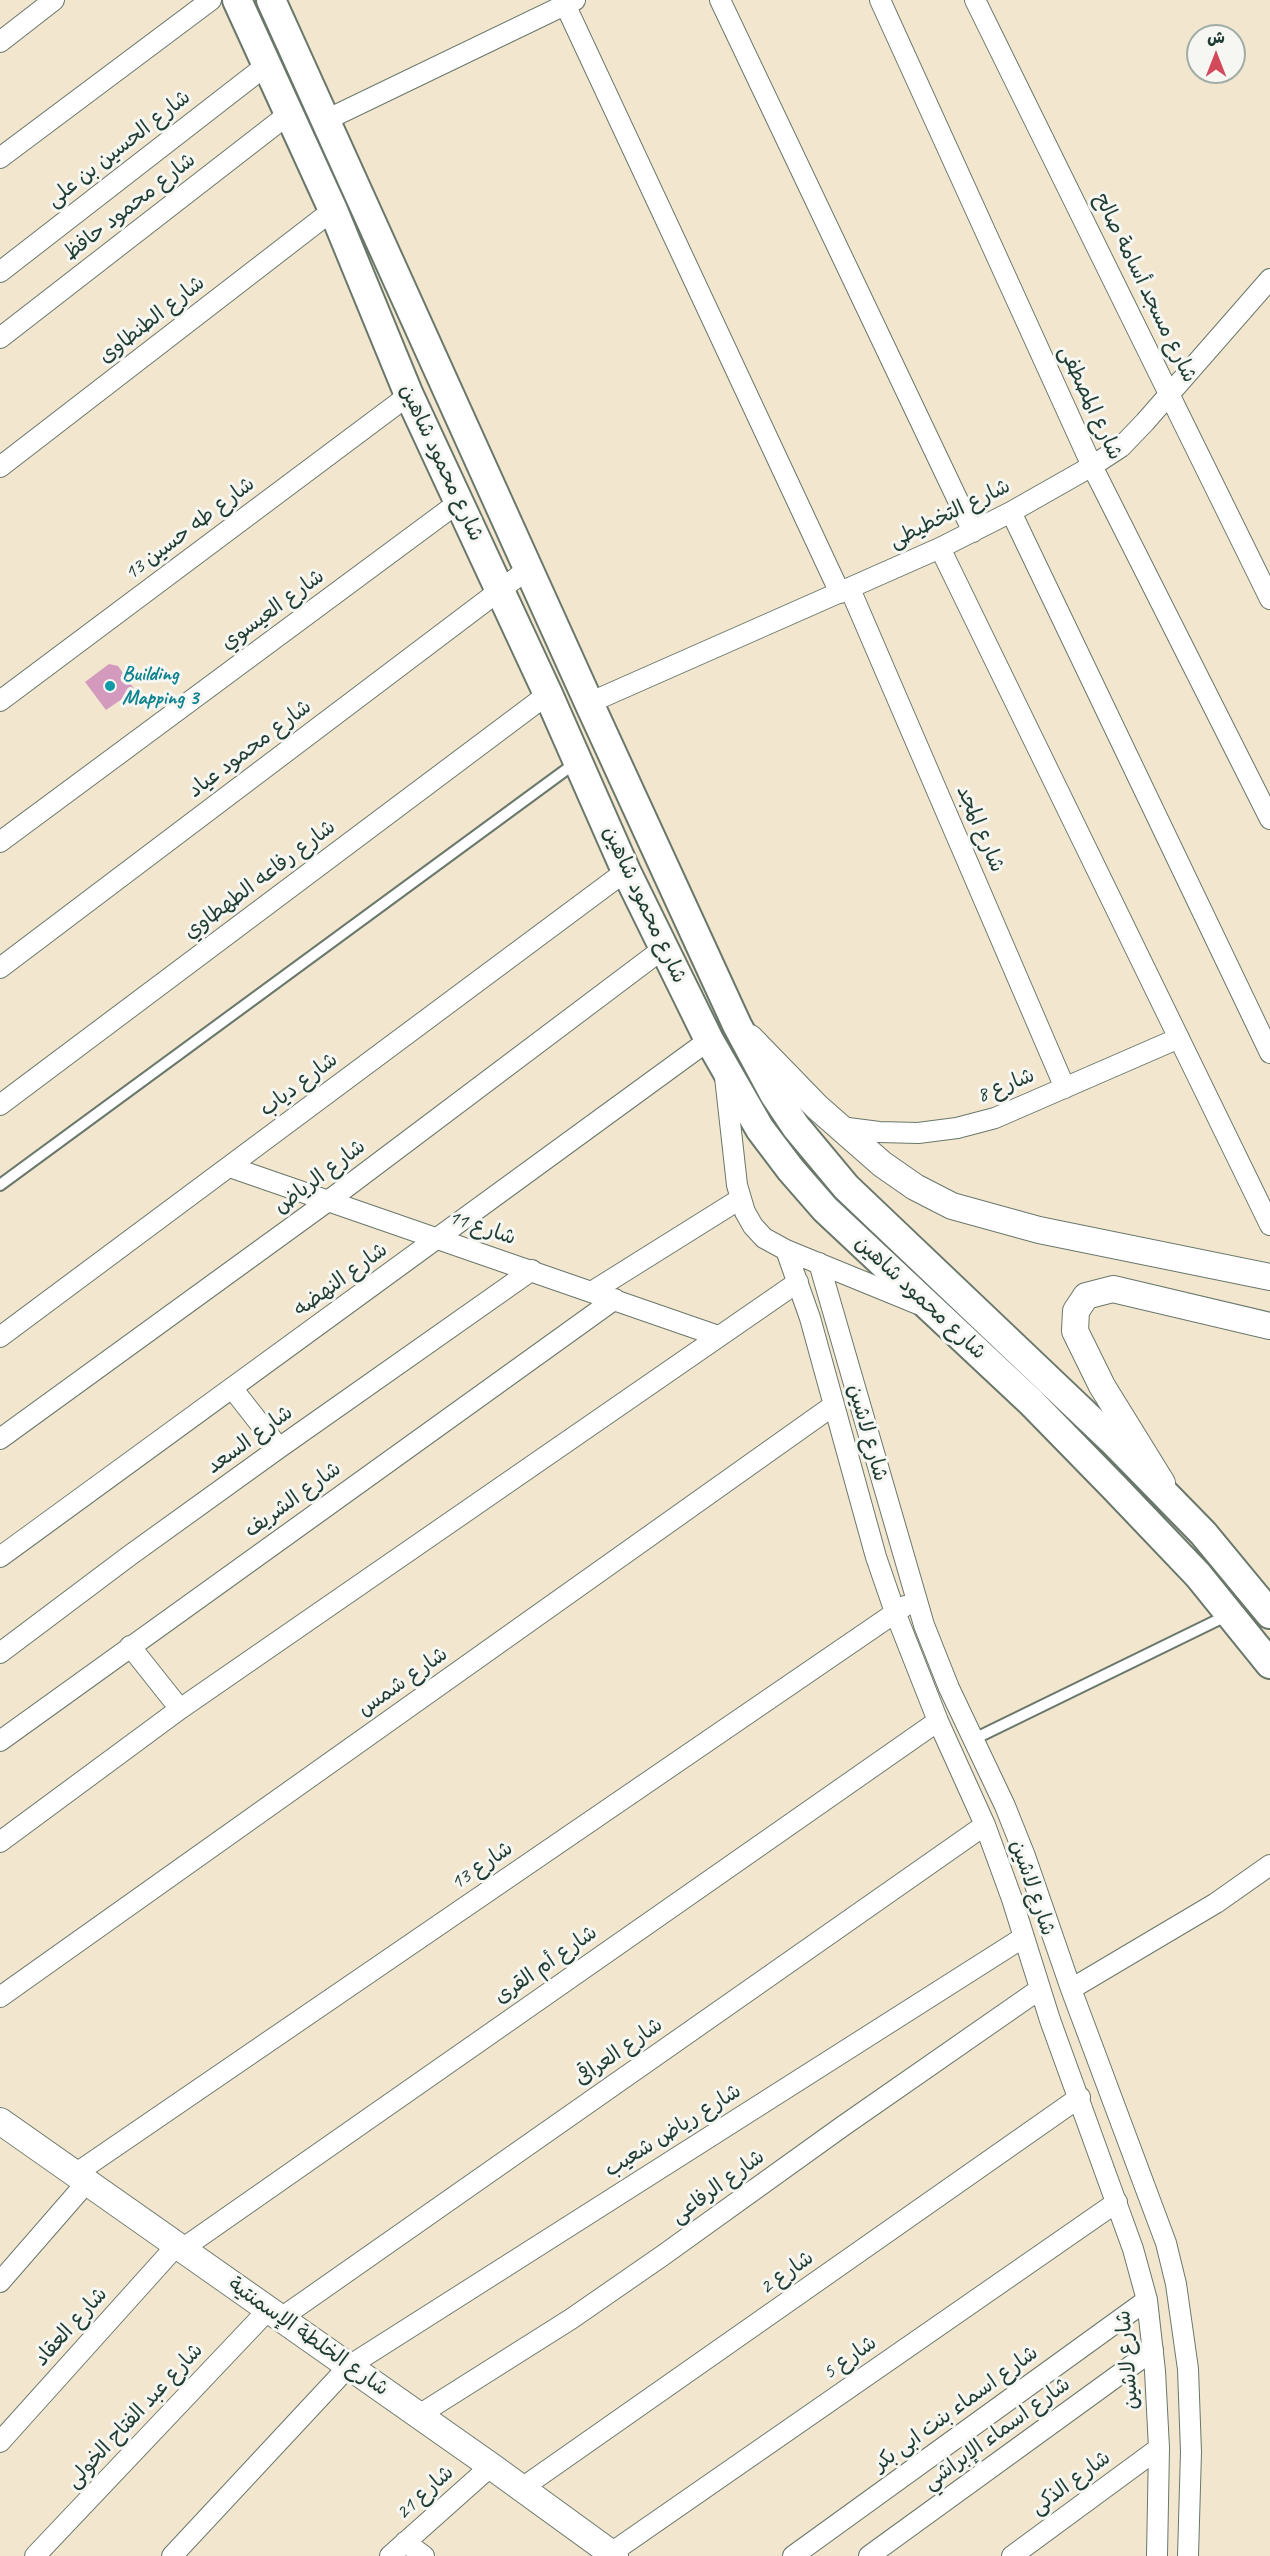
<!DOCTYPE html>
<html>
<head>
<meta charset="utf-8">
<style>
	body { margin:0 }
	#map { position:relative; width:1270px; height:2556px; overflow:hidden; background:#f2e6cf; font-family:Caveat,"Playpen Sans Arabic",sans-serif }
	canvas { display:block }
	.north { position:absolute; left:1186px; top:24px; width:60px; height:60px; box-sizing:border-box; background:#f6f6f2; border:2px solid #a0aca6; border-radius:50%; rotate:0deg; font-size:16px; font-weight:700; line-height:24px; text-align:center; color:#1f3d34 }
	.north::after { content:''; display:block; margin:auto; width:21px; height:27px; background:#d1495b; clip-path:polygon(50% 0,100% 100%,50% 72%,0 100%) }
</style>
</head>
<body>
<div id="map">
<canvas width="1270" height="2556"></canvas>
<div class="north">ش</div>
</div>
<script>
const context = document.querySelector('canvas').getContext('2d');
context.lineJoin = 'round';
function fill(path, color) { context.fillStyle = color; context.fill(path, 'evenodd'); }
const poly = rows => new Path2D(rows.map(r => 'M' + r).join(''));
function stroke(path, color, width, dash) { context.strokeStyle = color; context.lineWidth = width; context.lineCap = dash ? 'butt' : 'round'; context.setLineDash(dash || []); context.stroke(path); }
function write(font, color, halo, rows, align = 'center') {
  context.font = font + ' Caveat,"Playpen Sans Arabic",sans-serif'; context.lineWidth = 6; context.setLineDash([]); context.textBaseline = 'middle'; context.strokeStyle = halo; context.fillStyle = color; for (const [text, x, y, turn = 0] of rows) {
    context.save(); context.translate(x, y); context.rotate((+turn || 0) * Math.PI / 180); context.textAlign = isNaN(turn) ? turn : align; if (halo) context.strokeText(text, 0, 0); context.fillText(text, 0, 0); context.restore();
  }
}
fill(poly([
	[109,664,118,666,135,690,106,710,85,682]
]), '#d49abd');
const service = poly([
	[0,1185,578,761],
	[972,1740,1228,1615]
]);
const minor = poly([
	[563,0,840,593],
	[720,0,973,532],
	[880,0,1092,466,1270,819],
	[975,0,1270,599],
	[0,42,54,0],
	[326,120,575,0],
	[0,158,211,0],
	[0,272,268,64],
	[0,338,290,113],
	[0,467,333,210],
	[1011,512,1270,1053],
	[940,548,1270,1225],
	[850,589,1065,1088],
	[0,701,409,395],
	[589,703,940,548,1011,512,1092,466,1121,447,1145,422,1270,279],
	[0,842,459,502],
	[0,968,528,569],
	[725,1077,737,1185,745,1212,753,1226,764,1238,786,1250,918,1304],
	[0,1105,548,694],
	[840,1127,879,1132,918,1133,957,1128,995,1118,1179,1038],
	[230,1167,718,1336],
	[786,1250,810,1318,876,1557,895,1612,938,1721,985,1825,1012,1899,1050,2020,1133,2249,1147,2300,1155,2371,1159,2448,1157,2556],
	[819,1263,924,1625,949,1688,1005,1806,1025,1856,1071,1989,1166,2243,1176,2284,1188,2369,1191,2452,1188,2556],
	[593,1291,740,1199],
	[0,1337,626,871],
	[232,1388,279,1448],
	[0,1439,328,1201,664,948],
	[0,1557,709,1040],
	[130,1646,180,1709],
	[0,1653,129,1556,279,1448,532,1270],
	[0,1741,615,1299],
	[0,1842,180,1709,798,1282],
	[1071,1989,1216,1903,1270,1865],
	[0,1997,834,1405],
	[75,2174,905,1606],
	[182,2249,938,1721],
	[0,2282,87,2182],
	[281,2318,985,1825],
	[419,2415,571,2319,662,2256,843,2126,1040,1989],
	[0,2442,177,2245],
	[522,2488,1080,2097],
	[405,2542,424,2556],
	[611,2553,1117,2202],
	[35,2556,269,2309],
	[172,2556,349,2366,1024,1937],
	[390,2556,491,2466],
	[793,2556,1147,2300],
	[869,2556,1153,2350],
	[1012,2556,1159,2448]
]);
const tertiary = poly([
	[750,1038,817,1107,882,1164,915,1187,952,1206,1039,1230,1270,1277],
	[1162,1483,1102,1386,1075,1331,1076,1311,1086,1296,1113,1289,1270,1326],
	[0,2121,491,2466,615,2556]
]);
const secondary = poly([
	[237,0,333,210,409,395,548,694,626,871,709,1040,760,1129,791,1170,825,1209,1031,1402,1115,1488,1198,1575,1270,1664],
	[271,0,589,703,737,1025,774,1094,796,1127,846,1187,1112,1440,1203,1533,1270,1614]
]);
stroke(service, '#69786a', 14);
stroke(minor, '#69786a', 22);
stroke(tertiary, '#69786a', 28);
stroke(secondary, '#69786a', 32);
stroke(service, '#fff', 10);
stroke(minor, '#fff', 20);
stroke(tertiary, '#fff', 26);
stroke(secondary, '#fff', 28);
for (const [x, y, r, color] of [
	[110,686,6,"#0f9aa8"]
]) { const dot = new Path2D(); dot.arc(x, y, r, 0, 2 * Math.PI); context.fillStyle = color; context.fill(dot); stroke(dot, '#f6f6f2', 2); }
write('21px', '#1f3d34', '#f6f6f2', [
	["شارع الحسين بن على",119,149,-38],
	["شارع محمود حافظ",130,207,-38],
	["شارع مسجد أسامة صالح",1145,288,64],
	["شارع الطنطاوى",152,320,-38],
	["شارع المصطفى",1090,403,65],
	["شارع محمود شاهين",441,463,65],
	["شارع التخطيطى",950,514,-26],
	["شارع طه حسين 13",190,529,-37],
	["شارع العيسوي",273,610,-36],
	["شارع محمود عياد",250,749,-37],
	["شارع المجد",980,829,67],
	["شارع رفاعه الطهطاوي",260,880,-37],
	["شارع محمود شاهين",644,905,65],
	["شارع دياب",299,1085,-37],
	["شارع 8",1006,1086,-22],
	["شارع الرياض",320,1177,-37],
	["شارع 11",482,1228,19],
	["شارع النهضه",341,1280,-36],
	["شارع محمود شاهين",920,1298,43],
	["شارع لاشين",867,1433,74],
	["شارع السعد",250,1440,-36],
	["شارع الشريف",293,1500,-36],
	["شارع شمس",403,1682,-35],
	["شارع 13",482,1866,-34],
	["شارع لاشين",1032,1888,71],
	["شارع أم القرى",546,1965,-35],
	["شارع العراقى",619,2052,-35],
	["شارع رياض شعيب",673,2131,-32],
	["شارع الرفاعى",718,2187,-36],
	["شارع 2",787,2273,-35],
	["شارع العقاد",71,2327,-48],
	["شارع الخلطة الإسمنتية",308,2337,35],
	["شارع 5",850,2358,-35],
	["شارع لاشين",1128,2360,-95],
	["شارع اسماء بنت ابى بكر",956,2409,-36],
	["شارع عبد الفتاح الخولى",135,2416,-47],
	["شارع اسماء الإبراشي",997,2434,-36],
	["شارع الذكى",1071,2483,-36],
	["شارع 21",425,2493,-42]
]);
write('bold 21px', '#0d838f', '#f6f6f2', [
	["Building",122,674],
	["Mapping 3",122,698]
], 'left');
</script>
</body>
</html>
